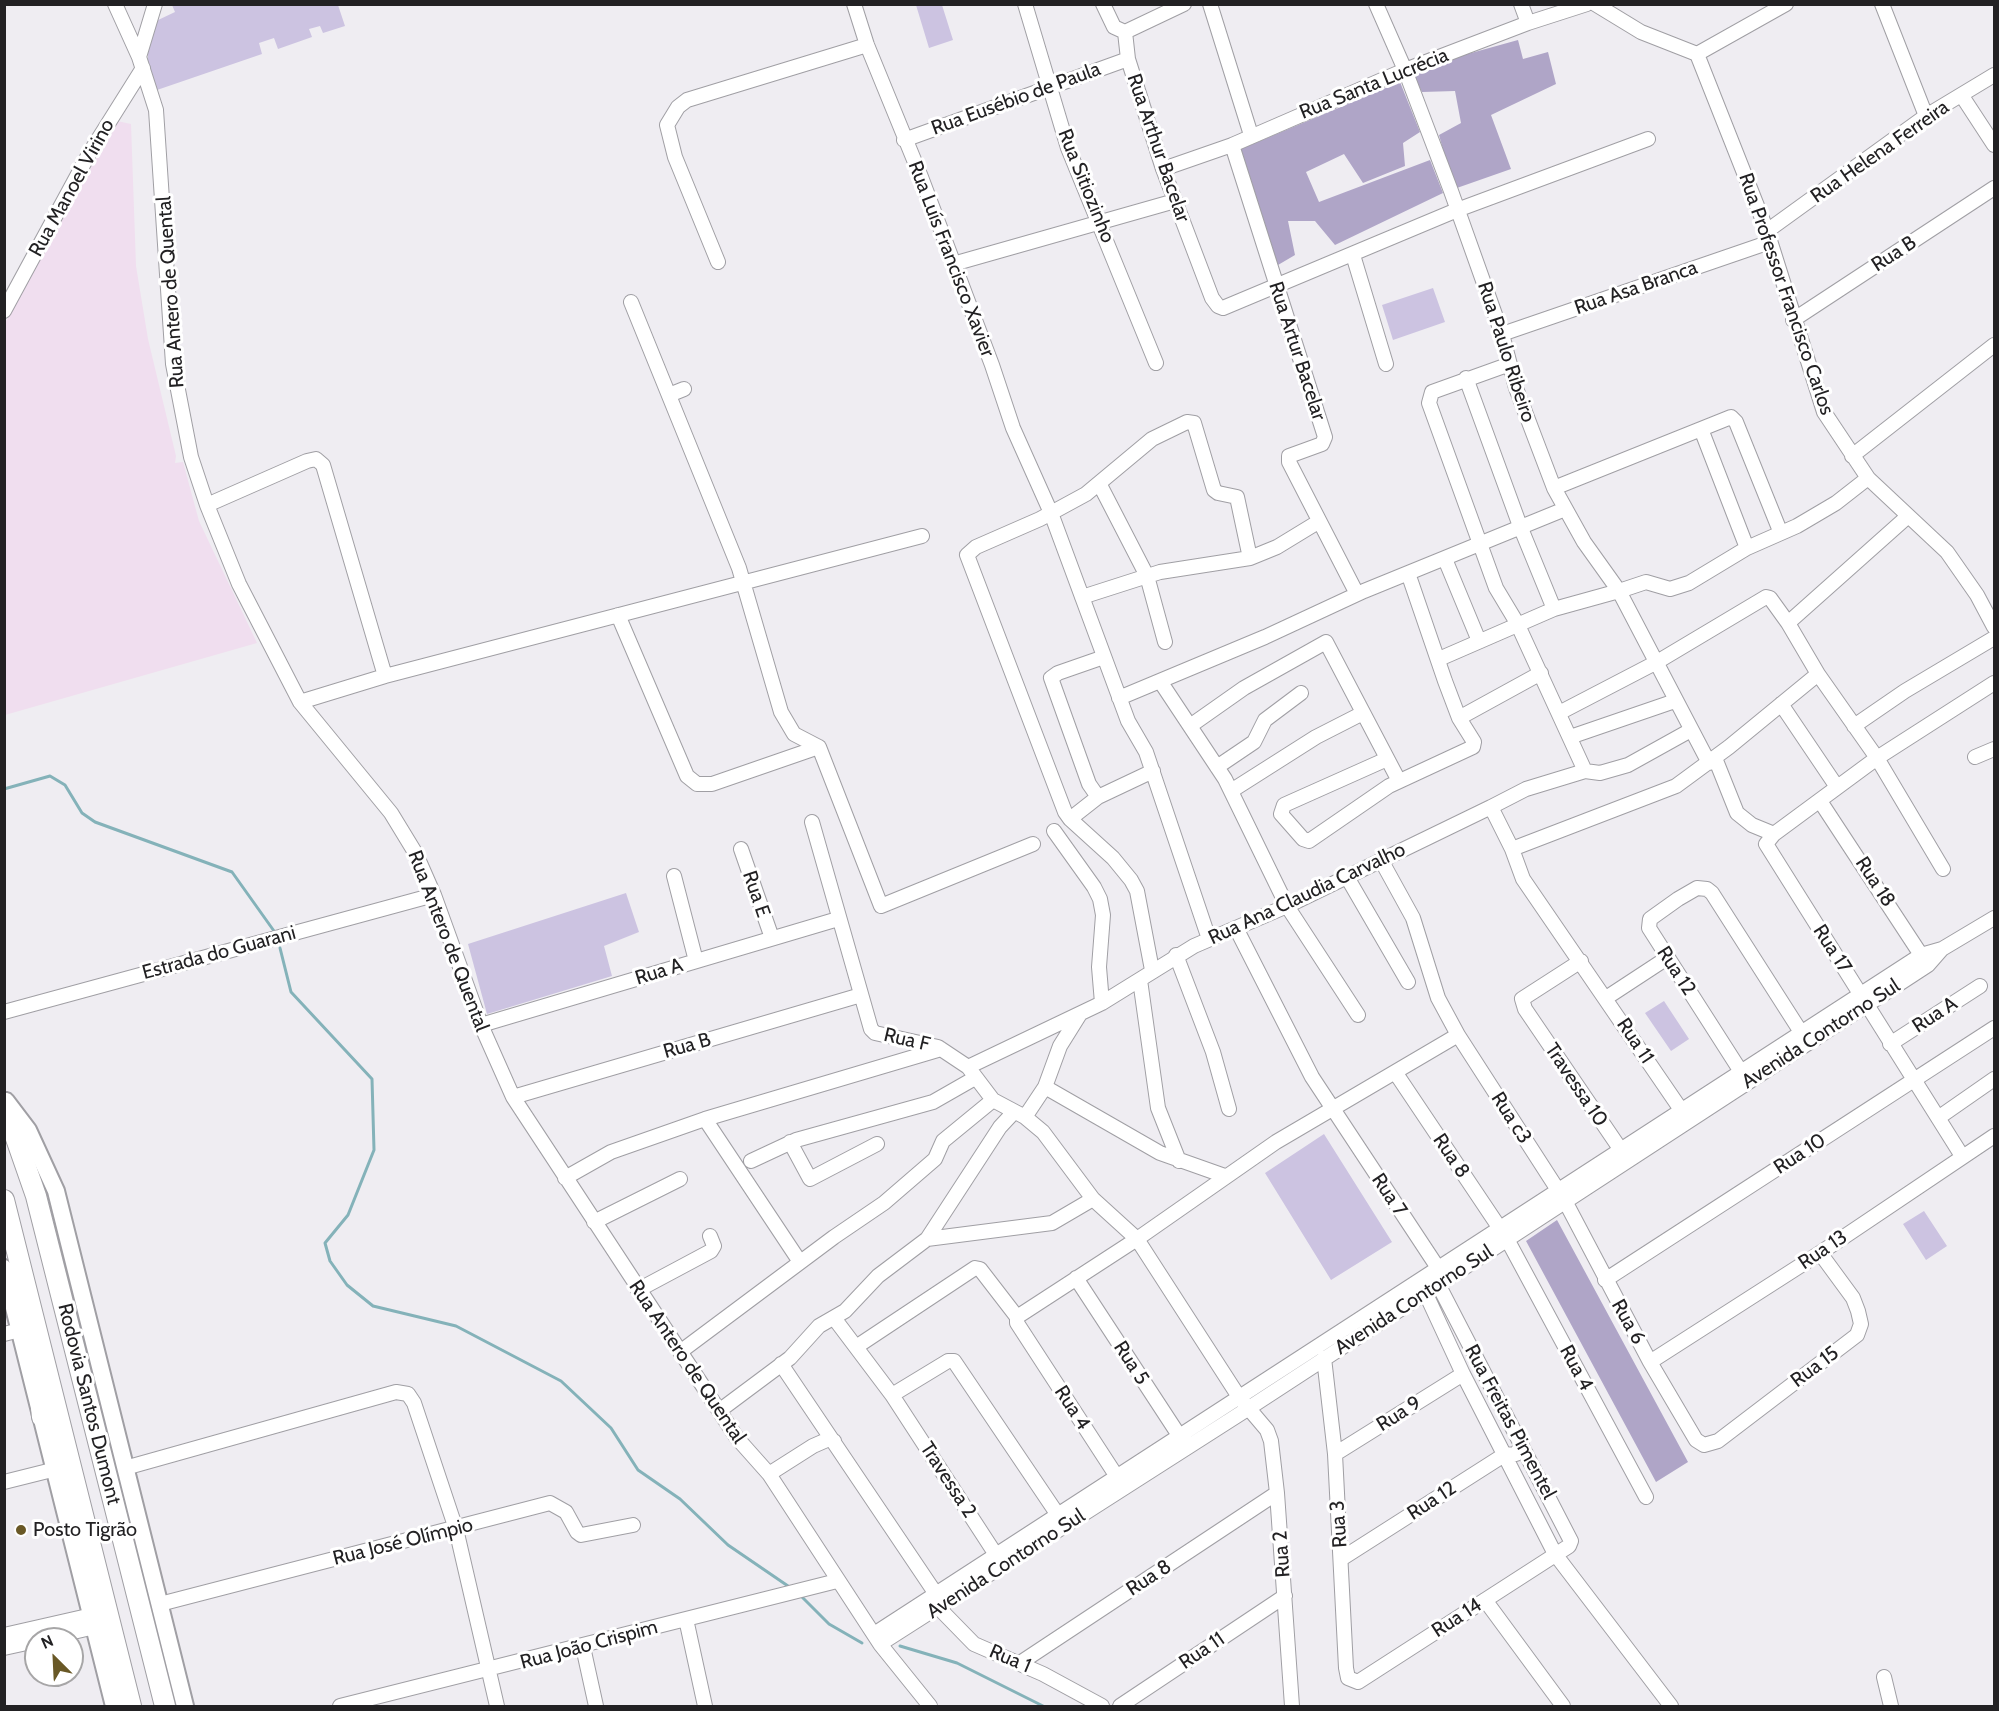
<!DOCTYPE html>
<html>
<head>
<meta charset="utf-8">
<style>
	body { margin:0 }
	#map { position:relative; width:1999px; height:1711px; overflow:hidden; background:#efedf2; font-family:Cabin,sans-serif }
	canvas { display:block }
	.frame { position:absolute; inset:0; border:6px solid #222123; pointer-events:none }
	.north { position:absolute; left:24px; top:1627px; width:60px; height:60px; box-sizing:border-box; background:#fff; border:2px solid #a7a6a7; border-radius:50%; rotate:336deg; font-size:16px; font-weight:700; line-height:24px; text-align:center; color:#222123 }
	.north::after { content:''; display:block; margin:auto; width:21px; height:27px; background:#695826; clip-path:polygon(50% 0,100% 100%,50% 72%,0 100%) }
</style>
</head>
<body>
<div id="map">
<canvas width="1999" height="1711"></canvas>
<div class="frame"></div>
<div class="north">N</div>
</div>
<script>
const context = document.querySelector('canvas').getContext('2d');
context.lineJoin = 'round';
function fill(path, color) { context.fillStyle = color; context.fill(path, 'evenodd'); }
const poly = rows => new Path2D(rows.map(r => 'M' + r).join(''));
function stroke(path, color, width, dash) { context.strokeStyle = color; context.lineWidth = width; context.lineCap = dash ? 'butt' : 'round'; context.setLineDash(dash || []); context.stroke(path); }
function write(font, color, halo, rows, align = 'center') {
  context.font = font + ' Cabin,sans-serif'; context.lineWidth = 6; context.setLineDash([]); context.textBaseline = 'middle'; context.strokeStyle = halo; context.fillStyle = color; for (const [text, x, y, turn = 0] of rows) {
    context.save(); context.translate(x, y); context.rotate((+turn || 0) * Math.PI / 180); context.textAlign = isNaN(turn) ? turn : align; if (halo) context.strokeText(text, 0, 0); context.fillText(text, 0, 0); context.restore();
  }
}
fill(poly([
	[117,121,131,124,136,266,148,339,176,456,175,463,183,462,199,521,257,643,5,715,5,323]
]), '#f0deef');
fill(poly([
	[172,5,338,5,345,26,323,33,320,26,309,29,312,37,278,49,274,38,259,43,262,54,157,90,148,63,148,51,156,21,175,12],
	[916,5,942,5,953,40,929,48],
	[1433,288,1445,322,1393,340,1382,305],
	[626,893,639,932,604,946,612,976,487,1014,468,944],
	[1664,1001,1689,1039,1671,1051,1645,1013],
	[1324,1134,1392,1242,1331,1280,1265,1173],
	[1924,1211,1947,1246,1926,1260,1903,1224]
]), '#ccc3e1');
fill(poly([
	[1518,40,1523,59,1548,52,1556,84,1491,115,1511,169,1454,189,1439,135,1461,123,1455,91,1422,92,1410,70],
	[1400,82,1420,132,1403,143,1405,166,1363,183,1344,154,1306,172,1319,202,1430,160,1443,193,1335,245,1315,221,1288,221,1295,255,1278,265,1241,149],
	[1557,1220,1688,1462,1656,1482,1526,1241]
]), '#afa5c7');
stroke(poly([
	[4,789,50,776,65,785,82,813,95,822,232,872,274,931],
	[280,948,291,992,372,1079,374,1150,348,1215,325,1243,330,1261,347,1285,373,1306,456,1326,561,1381,611,1428,638,1470,680,1499,728,1545,788,1586],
	[801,1596,829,1624,862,1643],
	[900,1646,957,1663,1043,1706]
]), '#84b2b9', 3);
const minor = poly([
	[115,4,139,57,156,110,173,364,191,457,207,505,239,584,300,702,391,813,416,854,434,895,481,1025,513,1097,737,1438,769,1474,880,1644,930,1706],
	[854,4,867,45,921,177,992,365,1013,428,1051,513,1128,721,1146,752,1209,939],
	[1025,4,1068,148,1156,363],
	[1103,4,1114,27,1125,32,1128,59,1163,169,1212,298,1218,306,1223,308,1457,210,1648,139],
	[1210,4,1251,135],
	[1376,4,1405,70,1451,191,1502,334,1516,388,1554,488,1584,542,1619,591,1554,609,1439,659],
	[1521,4,1528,23],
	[1595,4,1641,32,1697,54,1786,4],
	[1882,4,1926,116],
	[1125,32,1184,4],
	[1697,54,1767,231,1824,412,1868,478,1947,552,1977,595,1994,627],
	[139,57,155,4],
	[1962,96,1994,145],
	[904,140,1128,59],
	[1232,145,1325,437,1322,444,1289,456,1289,462,1357,594],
	[1163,169,1232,145,1405,70,1528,23,1587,4],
	[1767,231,1926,116,1994,75],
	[1353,255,1386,364],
	[718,262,675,157,667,125,678,107,687,100,867,45],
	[953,264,1175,201],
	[631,302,739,568,781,712,794,734,819,747,881,906,1033,844],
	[4,311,89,154,143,68],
	[1793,320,1994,188],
	[1502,334,1770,242],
	[1466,378,1520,526,1554,609],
	[669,395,684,389],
	[1701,429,1747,548],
	[1852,456,1994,345],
	[1100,485,1147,576,1165,642],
	[1554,488,1731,417,1736,422,1780,531],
	[207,505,307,461,316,459,323,465,385,676],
	[1445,559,1479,641],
	[1082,597,1160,572,1250,558,1277,547,1318,522],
	[618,615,687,776,697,784,712,784,819,747],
	[1104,657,1058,673,1051,678,1089,784,1098,797,1153,771],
	[1818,674,1877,758,1943,869],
	[1160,681,1225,779,1287,906,1358,1015],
	[1119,698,1265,637,1364,591,1565,509],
	[300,702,385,676,922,536],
	[1781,704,1837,787],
	[1559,713,1657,662,1766,597,1770,598,1788,623],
	[1459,718,1541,673],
	[1190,726,1244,688,1326,642,1399,781],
	[1854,726,1905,691,1994,638],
	[1570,737,1675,701],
	[1975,757,1994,749],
	[1715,758,1737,813,1752,825,1774,834],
	[1387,759,1284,805,1281,814,1303,839,1309,841,1389,786,1473,747,1474,742,1459,718,1445,681,1408,573],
	[1709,763,1619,591,1646,582,1670,589,1689,583,1747,548,1797,526,1836,503,1868,478],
	[1217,767,1254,742,1265,720,1301,693],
	[1585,771,1600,773,1628,765,1691,730],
	[1231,791,1316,737,1363,713],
	[1820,801,1925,961],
	[1491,807,1526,789,1585,771,1517,623,1496,588,1429,403,1432,392,1510,364],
	[1070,819,1098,797],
	[812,822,871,1029,875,1033,938,1047,968,1067,993,1100,1025,1117,1043,1132,1093,1199,1137,1239,1239,1397,1267,1430,1271,1441,1277,1493,1292,1706],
	[1054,831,1094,887,1100,899,1103,915,1099,967,1102,1003],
	[741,849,772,938],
	[1512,849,1676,786,1729,747,1818,674,1788,623,1907,517],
	[1381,860,1413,918,1438,998,1458,1035,1565,1201,1650,1362,1696,1440,1704,1445,1718,1441,1857,1335,1861,1324,1858,1311,1853,1298,1820,1253],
	[674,876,696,961],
	[1347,877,1408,982],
	[1236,928,1312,1077,1442,1274],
	[1176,955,1213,1052,1229,1109],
	[1581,961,1522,999,1525,1009,1625,1156],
	[1152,970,1137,891,1131,880,1113,858,1070,819,1065,812,967,555,976,547,1040,519,1086,494,1152,439,1187,422,1194,423,1214,490,1218,493,1237,497,1250,558],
	[1140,980,1158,1108,1179,1161],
	[1606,998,1667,958],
	[4,1012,434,895],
	[481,1025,838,919],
	[1890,1044,1980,986],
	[968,1067,1102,1003,1194,946,1287,906,1491,807,1512,849,1523,879,1686,1117],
	[1395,1072,1507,1239,1646,1497],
	[1745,1078,1649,928,1650,919,1678,899,1697,888,1707,889,1712,893,1806,1040],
	[1045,1087,1160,1153,1225,1176],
	[513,1097,861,995],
	[1025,1117,1045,1087,1060,1046,1080,1014],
	[1938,1118,1994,1079],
	[705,1119,800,1262],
	[790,1142,810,1179,877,1144],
	[1962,1156,1766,844,1774,834,1877,758,1994,683],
	[751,1161,796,1140,933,1102,975,1078],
	[565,1178,611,1152,705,1119,941,1049],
	[594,1222,680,1179],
	[927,1239,1052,1223,1093,1199],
	[1076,1278,1184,1443],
	[1605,1280,1994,1028],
	[638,1290,711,1251,714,1246,710,1236],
	[1425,1292,1463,1374,1555,1554,1671,1706],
	[834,1318,892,1395,1000,1561],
	[4,1334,20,1330],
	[856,1347,975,1268,980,1269,1017,1317],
	[680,1352,834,1237,884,1203,935,1159,943,1141,993,1100],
	[1324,1358,1335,1454,1346,1668,1348,1678,1358,1682,1569,1546,1571,1541,1438,1284],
	[1650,1362,1820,1253,1994,1136],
	[781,1364,940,1600],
	[892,1395,948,1361,954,1361,1062,1521],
	[719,1411,790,1358,819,1326,845,1311,878,1276,927,1239,1000,1127,1014,1112],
	[1335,1454,1463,1374],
	[125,1468,396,1392,408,1394,414,1403,456,1529,497,1706],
	[769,1474,813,1446,829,1439,834,1441],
	[4,1482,56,1469],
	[1121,1483,1017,1323,1017,1317,1137,1239,1276,1142,1458,1035],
	[1341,1559,1504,1455,1516,1454,1522,1445],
	[1485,1600,1563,1706],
	[932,1601,974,1644,1043,1674,1102,1706],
	[160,1604,550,1503,566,1512,577,1532,581,1535,633,1525],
	[686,1619,705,1706],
	[874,1634,1921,955,1942,949,1994,918],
	[4,1635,92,1615],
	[43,1639,95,1627],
	[880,1644,1249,1408,1928,965,1942,949],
	[583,1647,596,1706],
	[4,1648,36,1641],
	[1020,1663,1277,1493],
	[1884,1677,1891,1706],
	[340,1706,837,1581],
	[1120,1706,1285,1596]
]);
const major = poly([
	[6,1101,28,1130,56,1191,185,1706],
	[4,1268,114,1706]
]);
const highway = poly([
	[4,1104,36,1196,165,1706],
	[4,1200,131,1706],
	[37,1366,42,1417]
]);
stroke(minor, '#a09fa4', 16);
stroke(major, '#a09fa4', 20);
stroke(highway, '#a09fa4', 22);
stroke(minor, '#fff', 14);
stroke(major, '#fff', 16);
stroke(highway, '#fff', 20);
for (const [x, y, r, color] of [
	[21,1530,6,"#695826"]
]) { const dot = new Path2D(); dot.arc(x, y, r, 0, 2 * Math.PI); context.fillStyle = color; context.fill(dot); stroke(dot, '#fff', 2); }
write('20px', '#222123', '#fff', [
	["Rua Santa Lucrécia",1374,84,-22],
	["Rua Eusébio de Paula",1016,99,-20],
	["Rua Arthur Bacelar",1158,148,71],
	["Rua Helena Ferreira",1880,152,-35],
	["Rua Sitiozinho",1086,186,68],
	["Rua Manoel Virino",72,188,-61],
	["Rua B",1894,254,-33],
	["Rua Luís Francisco Xavier",951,259,69],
	["Rua Asa Branca",1636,288,-19],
	["Rua Antero de Quental",171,292,-94],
	["Rua Professor Francisco Carlos",1786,294,71],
	["Rua Artur Bacelar",1297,351,72],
	["Rua Paulo Ribeiro",1506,352,72],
	["Rua 18",1875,882,57],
	["Rua E",756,894,71],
	["Rua Ana Claudia Carvalho",1307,894,-25],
	["Rua Antero de Quental",448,941,69],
	["Rua 17",1832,949,57],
	["Estrada do Guarani",219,953,-15],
	["Rua 12",1676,971,57],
	["Rua A",659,972,-17],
	["Rua A",1935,1015,-33],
	["Avenida Contorno Sul",1821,1034,-33],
	["Rua F",907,1040,13],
	["Rua 11",1635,1041,56],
	["Rua B",687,1046,-16],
	["Travessa 10",1576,1085,56],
	["Rua c3",1511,1118,57],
	["Rua 10",1800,1154,-33],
	["Rua 8",1451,1156,56],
	["Rua 7",1389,1195,56],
	["Rua 13",1823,1250,-34],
	["Avenida Contorno Sul",1414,1300,-33],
	["Rua 6",1628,1322,61],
	["Rua Antero de Quental",687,1362,56],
	["Rua 5",1131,1363,57],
	["Rua 15",1815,1367,-37],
	["Rua 4",1576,1368,62],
	["Rodovia Santos Dumont",89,1404,76],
	["Rua 4",1072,1408,57],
	["Rua 9",1399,1414,-32],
	["Rua Freitas Pimentel",1510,1422,62],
	["Travessa 2",948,1480,57],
	["Rua 12",1432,1501,-33],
	["Rua 3",1339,1524,-94],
	["Rua José Olímpio",403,1542,-14],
	["Rua 2",1282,1554,-94],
	["Avenida Contorno Sul",1006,1564,-33],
	["Rua 8",1149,1578,-33],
	["Rua 14",1457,1618,-33],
	["Rua João Crispim",589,1645,-15],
	["Rua 11",1202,1651,-34],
	["Rua 1",1010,1659,23]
]);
write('20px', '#222123', '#fff', [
	["Posto Tigrão",33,1530]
], 'left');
</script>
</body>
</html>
